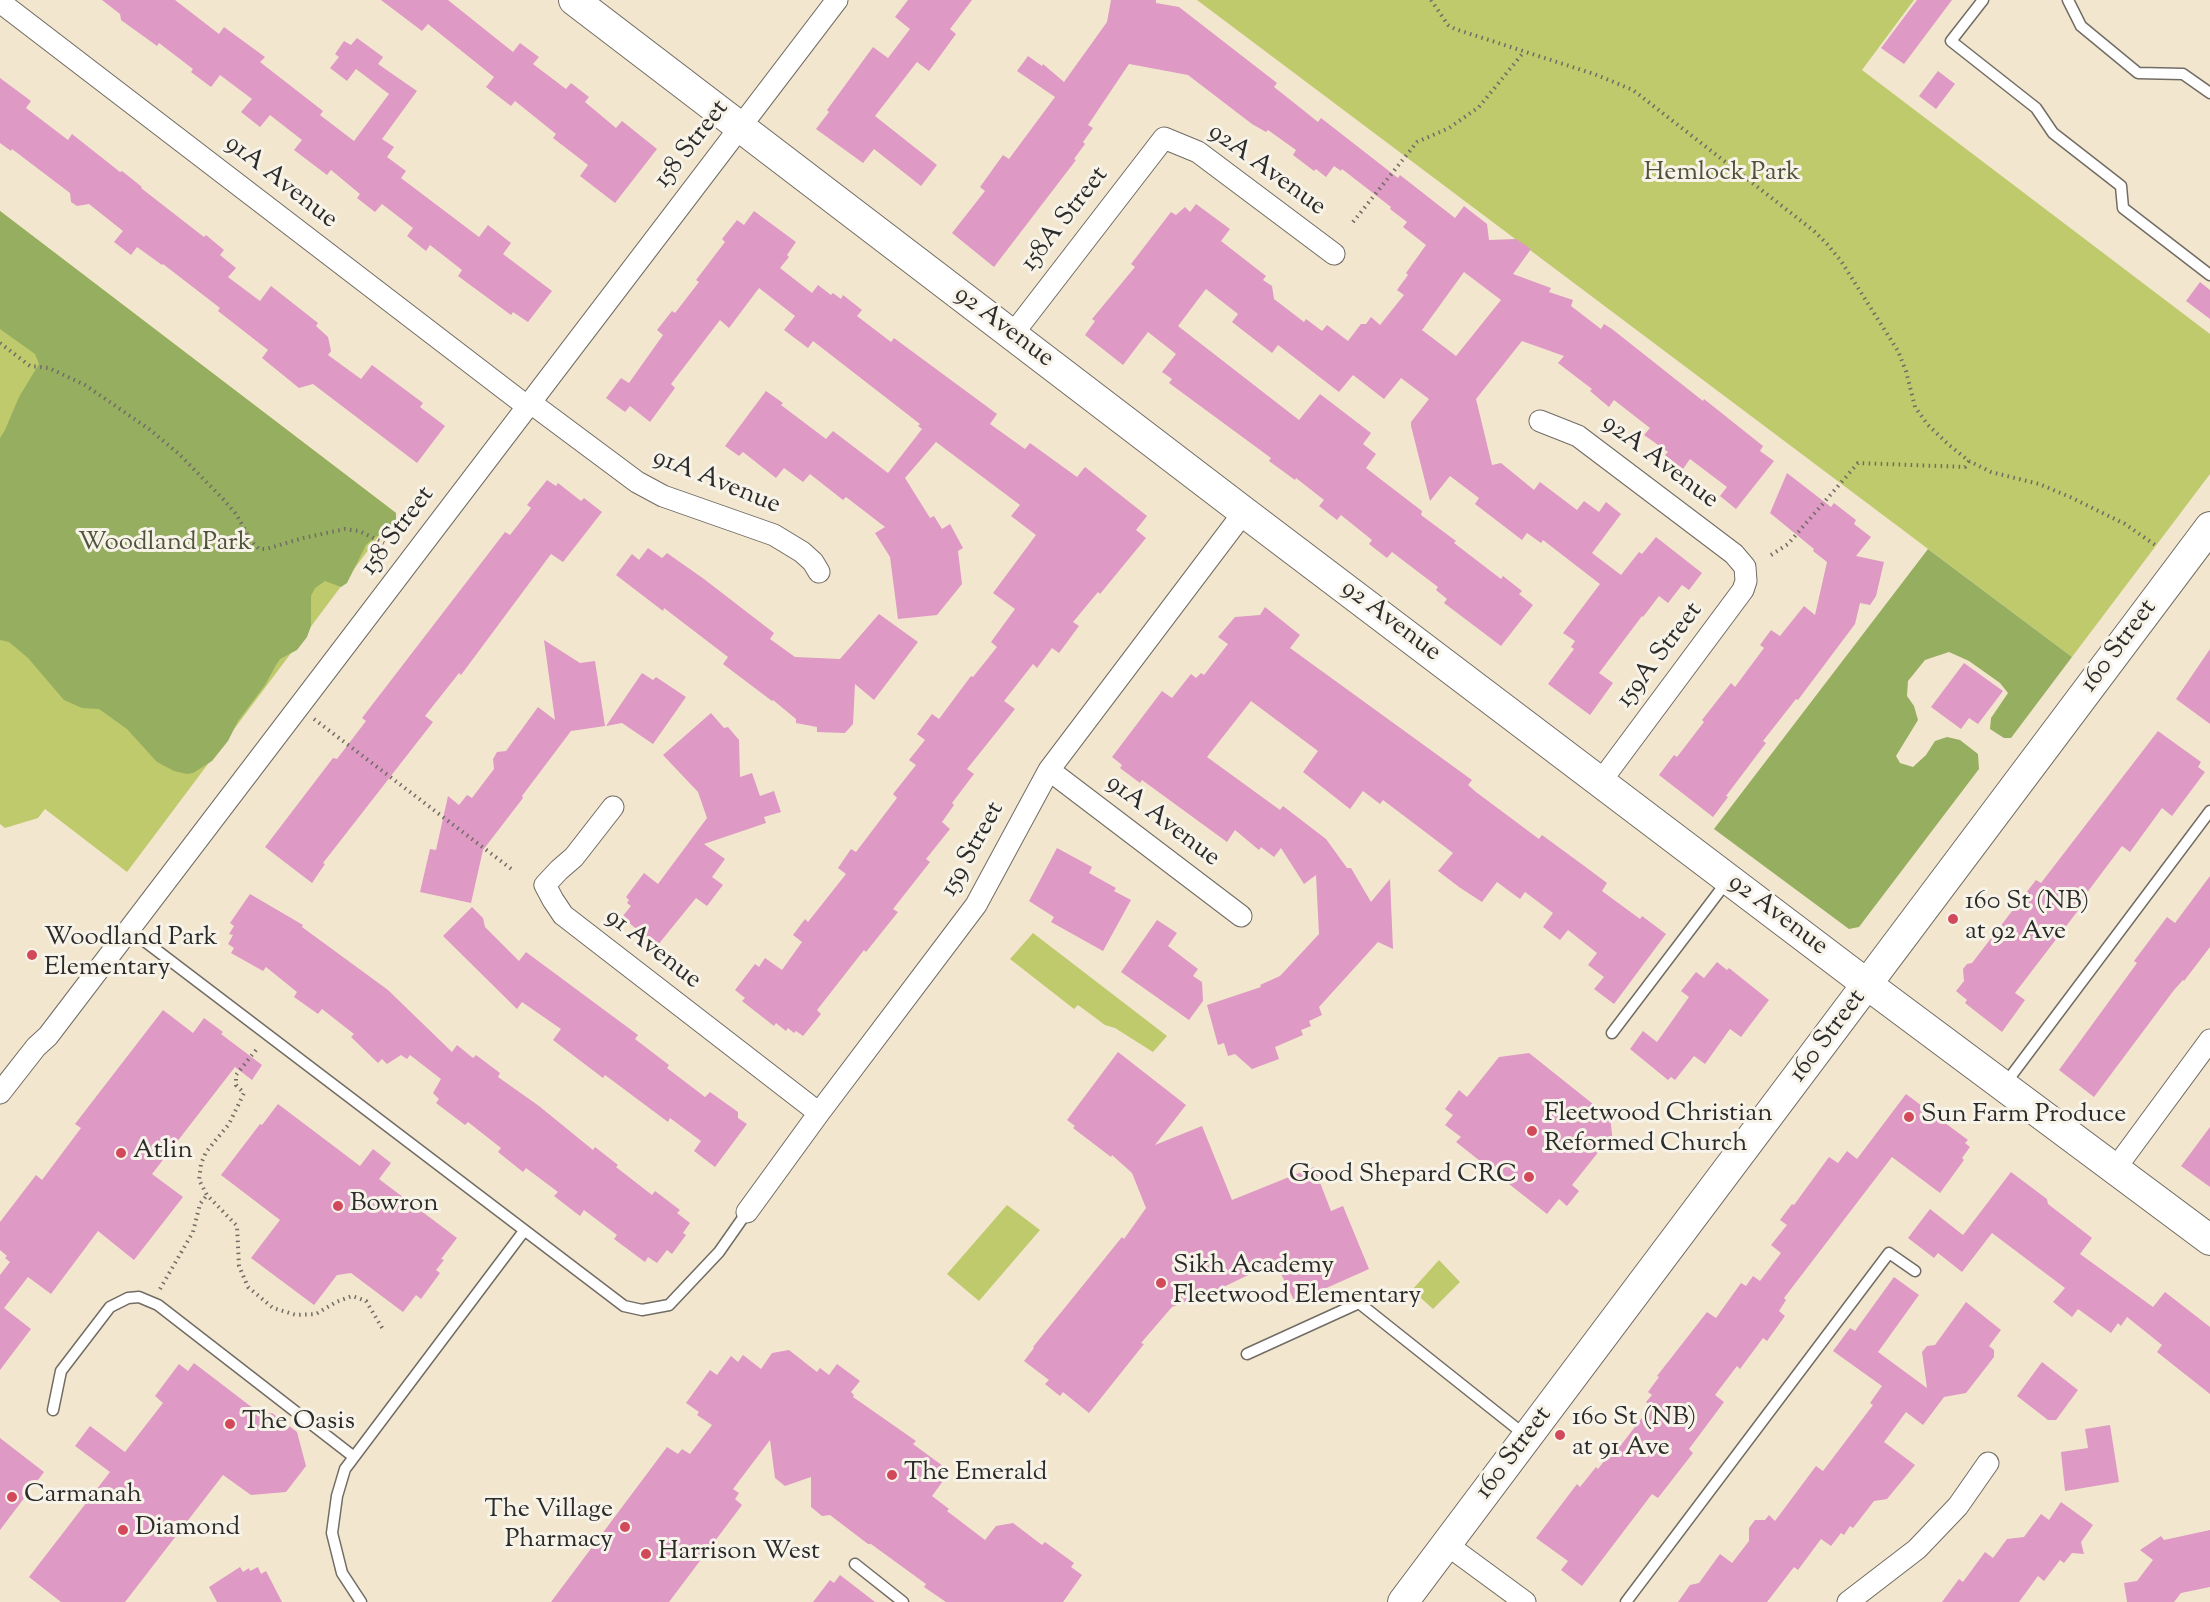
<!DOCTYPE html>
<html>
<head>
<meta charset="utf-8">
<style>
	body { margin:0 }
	canvas { display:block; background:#f3e6ce }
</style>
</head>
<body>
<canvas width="2210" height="1602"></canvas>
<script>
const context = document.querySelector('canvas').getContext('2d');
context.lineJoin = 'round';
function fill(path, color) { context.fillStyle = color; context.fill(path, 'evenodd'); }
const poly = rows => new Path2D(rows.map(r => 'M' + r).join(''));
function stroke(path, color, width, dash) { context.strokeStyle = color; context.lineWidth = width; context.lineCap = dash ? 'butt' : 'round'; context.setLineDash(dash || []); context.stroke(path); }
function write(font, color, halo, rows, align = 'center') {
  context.font = font + ' "Sorts Mill Goudy",serif'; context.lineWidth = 6; context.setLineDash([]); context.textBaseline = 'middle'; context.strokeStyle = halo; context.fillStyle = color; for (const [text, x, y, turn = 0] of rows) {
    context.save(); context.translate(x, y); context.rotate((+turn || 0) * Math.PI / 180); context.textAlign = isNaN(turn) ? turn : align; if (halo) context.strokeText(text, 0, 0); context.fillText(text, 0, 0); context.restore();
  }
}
fill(poly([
	[1197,0,1914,0,1862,70,2210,334,2210,474,2072,657],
	[0,211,396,513,127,872,45,809,38,818,5,828,0,824],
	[1033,933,1167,1036,1153,1052,1115,1028,1105,1025,1078,1005,1074,1009,1010,959],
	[1007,1205,1040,1230,979,1301,947,1274],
	[1439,1260,1460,1282,1433,1309,1412,1290]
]), '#beca6c');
fill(poly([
	[0,211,396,513,396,521,389,531,375,537,366,545,347,583,341,587,325,581,315,588,311,596,311,626,307,637,297,650,280,659,276,665,265,685,238,721,228,741,212,761,193,773,187,774,174,771,157,762,127,729,99,709,82,708,64,700,28,658,9,642,0,640,0,438,5,430,19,397,39,364,35,354,0,329],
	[1928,549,2072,657,2011,738,2004,738,1990,729,1991,718,2008,693,2000,683,1969,661,1949,652,1925,660,1908,681,1907,696,1914,706,1918,720,1896,756,1900,763,1913,767,1926,755,1935,741,1947,737,1960,740,1978,754,1979,769,1859,927,1849,929,1714,829]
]), '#96ae60');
fill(poly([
	[102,0,175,0,219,34,224,27,265,57,260,62,323,111,320,115,354,141,389,94,356,69,347,81,330,68,339,57,335,54,344,41,351,45,357,38,383,57,378,64,417,91,382,139,394,147,387,157,406,171,401,178,479,237,488,225,511,243,503,254,552,291,528,322,513,312,511,315,458,276,462,270,430,245,426,251,407,236,413,228,382,204,375,212,357,198,360,194,331,170,327,175,294,150,302,140,270,115,260,127,241,112,252,99,220,75,211,87,191,72,193,69,159,43,157,46,121,20,120,14],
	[381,0,448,0,513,52,520,43,539,57,533,64,566,89,571,83,589,97,585,102,616,128,622,121,657,149,615,203,580,176,588,165,553,138,556,134,515,101,511,106,486,87,494,77,428,24,422,31],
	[908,0,972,0,950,29,956,34,929,71,917,62,875,116,937,165,921,186,874,149,863,163,816,129,829,112,827,110,873,47,888,58,910,29,895,17],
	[1111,0,1156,0,1156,3,1179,7,1277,83,1274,87,1293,102,1318,122,1321,118,1398,178,1400,175,1455,218,1464,206,1487,224,1489,240,1516,239,1531,249,1513,274,1551,288,1549,292,1573,300,1571,306,1601,329,1604,324,1612,329,1703,401,1704,399,1763,446,1760,451,1774,461,1736,509,1720,496,1727,487,1690,459,1683,469,1665,455,1668,452,1644,435,1650,428,1614,400,1609,407,1590,391,1592,389,1558,363,1564,356,1522,341,1476,399,1492,465,1501,463,1534,490,1540,482,1577,510,1584,501,1599,512,1606,502,1621,514,1592,553,1621,575,1639,552,1642,554,1656,537,1702,573,1689,590,1682,585,1668,603,1659,596,1643,617,1642,616,1599,673,1613,683,1590,715,1548,684,1574,649,1571,647,1575,641,1563,633,1600,584,1543,540,1541,543,1527,533,1522,540,1475,504,1479,498,1450,476,1430,501,1411,426,1411,422,1429,399,1401,378,1384,399,1353,375,1339,392,1278,345,1272,353,1232,322,1238,314,1206,289,1178,326,1299,420,1320,394,1371,433,1363,444,1376,454,1366,468,1422,511,1421,515,1456,541,1454,543,1501,579,1503,576,1522,591,1519,594,1533,605,1501,646,1444,603,1447,599,1436,590,1438,587,1392,552,1387,558,1369,544,1372,540,1341,515,1337,520,1319,506,1324,500,1296,478,1295,480,1269,461,1271,458,1169,383,1172,379,1162,372,1176,354,1148,332,1123,365,1085,335,1095,321,1092,319,1135,267,1131,264,1171,212,1176,215,1185,207,1190,212,1196,204,1230,229,1221,241,1266,276,1263,280,1272,286,1274,299,1304,322,1306,319,1322,331,1327,325,1348,341,1361,324,1366,324,1371,317,1380,325,1404,295,1397,290,1408,275,1406,273,1426,245,1403,227,1407,222,1390,209,1391,207,1342,169,1341,171,1334,166,1326,177,1316,169,1314,171,1293,155,1296,150,1268,130,1266,132,1252,124,1188,75,1129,64,1088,125,1093,128,1083,142,1085,144,1074,159,1076,160,994,267,952,233,985,191,980,187,1003,155,1009,159,1055,97,1017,71,1028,56,1042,66,1043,64,1064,82,1107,22],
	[1464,272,1501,300,1456,356,1422,330],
	[1917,0,1952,0,1904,64,1881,48],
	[1938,71,1955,84,1936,109,1919,96],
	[0,78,31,101,26,108,68,140,72,134,120,172,122,171,142,187,141,188,204,237,206,235,224,250,220,255,236,268,228,277,260,301,271,286,318,323,316,326,328,337,331,351,328,355,361,379,372,365,423,403,420,407,445,426,417,463,313,384,299,388,262,358,268,350,218,311,220,308,163,264,162,265,137,247,131,255,114,242,123,231,89,204,77,206,71,202,70,193,12,149,11,151,0,143],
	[754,211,796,242,787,255,789,257,780,268,812,293,818,285,831,295,833,293,841,299,843,295,862,310,857,316,891,342,894,338,997,414,990,424,1025,449,1030,443,1077,477,1085,467,1147,516,1136,530,1146,538,1100,594,1098,592,1073,622,1079,626,1059,653,1052,648,1037,668,1033,664,1004,701,1015,709,967,769,974,774,952,803,954,805,942,822,950,829,926,859,930,862,893,909,898,912,866,952,864,950,817,1010,821,1014,803,1036,796,1031,794,1033,788,1028,786,1031,776,1023,774,1026,742,1001,745,998,735,990,755,964,759,967,765,958,782,970,802,942,793,935,805,919,808,922,846,874,838,868,851,849,856,852,897,798,893,794,916,765,909,760,925,740,917,734,932,714,939,719,971,676,973,677,997,647,991,642,1015,609,993,593,1036,535,1011,516,1020,505,936,442,905,478,930,518,934,516,942,529,950,524,963,548,958,551,962,584,937,615,898,619,890,557,875,533,885,527,846,497,843,500,810,474,803,482,784,468,776,478,743,452,739,456,725,446,766,391,783,403,781,405,826,439,833,431,888,473,922,429,918,426,920,424,813,341,808,348,784,330,795,316,759,288,729,328,720,320,671,384,675,388,650,422,630,406,625,412,606,398,621,378,629,383,663,335,657,330,672,311,675,313,699,282,696,280,725,242,722,239,737,220,744,225],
	[2200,282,2210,290,2210,319,2186,301],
	[1787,473,1831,507,1834,503,1856,520,1854,524,1871,537,1856,556,1884,562,1876,596,1870,605,1860,603,1855,624,1798,700,1796,699,1763,741,1766,743,1726,796,1728,797,1713,817,1659,775,1674,755,1677,757,1704,722,1702,720,1731,683,1735,687,1764,648,1760,645,1771,630,1780,636,1804,606,1815,615,1827,562,1813,551,1814,549,1770,513],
	[547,480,556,486,558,483,581,501,584,498,602,512,563,562,551,554,461,675,459,673,425,716,433,722,323,863,325,864,312,883,265,847,333,758,337,759,366,721,362,718,505,532,510,535,531,508,527,505],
	[648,548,662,558,667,553,704,579,774,633,770,639,795,657,840,659,879,614,918,642,874,700,855,684,853,724,845,733,817,732,817,727,796,723,796,719,773,700,772,701,723,664,728,657,664,608,663,611,616,575,632,554,639,560],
	[1265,607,1300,635,1290,648,1472,780,1468,785,1476,792,1539,839,1542,835,1587,868,1607,883,1602,891,1640,919,1642,916,1666,934,1614,1004,1594,989,1604,977,1588,965,1597,953,1568,930,1560,940,1543,927,1553,913,1525,892,1520,899,1497,882,1482,902,1459,887,1438,871,1453,853,1383,800,1380,804,1363,791,1350,809,1303,772,1318,751,1251,701,1207,757,1280,810,1283,806,1326,839,1347,868,1351,868,1371,902,1390,879,1393,949,1378,942,1319,1007,1322,1015,1309,1021,1311,1026,1301,1030,1303,1035,1275,1047,1279,1059,1252,1069,1235,1054,1228,1056,1224,1043,1218,1045,1207,1005,1261,987,1260,985,1280,976,1319,934,1316,875,1304,884,1281,848,1274,857,1261,847,1259,850,1235,830,1227,842,1142,780,1140,783,1120,768,1122,765,1112,757,1162,691,1172,698,1191,674,1196,678,1201,673,1204,675,1228,644,1218,637,1235,617,1260,615],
	[544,640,580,663,595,661,605,726,571,731,522,796,523,798,483,850,471,903,420,892,430,849,436,850,448,796,459,805,467,795,472,798,494,769,493,759,497,752,506,751,538,707,555,720],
	[2210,649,2210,724,2176,699],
	[1964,663,2003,691,1978,724,1969,718,1961,729,1931,707],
	[642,673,653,680,656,677,686,697,653,744,622,723,606,726],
	[711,713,724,728,728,727,739,740,740,777,752,773,760,796,774,791,781,812,764,817,766,823,704,844,725,859,712,877,723,885,707,906,696,898,657,946,622,917,631,906,627,903,629,900,626,897,644,873,658,884,707,818,698,792,663,755],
	[2158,731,2201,762,2198,767,2205,772,2172,816,2162,808,2130,852,2122,846,2077,906,2080,908,2015,993,2025,1000,2002,1032,1965,1003,1967,1000,1956,991,1964,981,1963,969,1967,964,1972,963,2036,880,2041,883],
	[1057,848,1092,867,1089,873,1116,888,1114,891,1131,900,1103,951,1051,922,1054,917,1029,901],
	[2210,876,2210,947,2184,981,2183,980,2174,990,2094,1097,2059,1070,2137,963,2134,961,2167,917,2175,923],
	[250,894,303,925,302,927,388,990,452,1052,457,1045,473,1058,476,1055,500,1073,498,1077,539,1106,593,1150,595,1147,618,1165,616,1167,652,1195,655,1191,680,1210,677,1213,690,1223,683,1233,686,1235,672,1254,667,1250,657,1263,648,1257,645,1262,614,1239,617,1235,584,1210,580,1216,554,1196,558,1192,526,1168,523,1172,498,1152,501,1148,468,1122,465,1125,436,1103,439,1099,433,1093,441,1079,410,1055,407,1059,401,1055,387,1064,382,1059,378,1063,351,1037,354,1034,322,1009,318,1014,294,997,297,992,266,967,263,971,231,953,234,948,228,944,233,935,229,934,234,926,230,923],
	[472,907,483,918,485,927,519,961,526,952,638,1035,635,1039,669,1065,667,1068,705,1097,710,1092,738,1112,738,1118,747,1124,715,1167,694,1151,701,1141,670,1118,668,1122,605,1075,603,1078,553,1040,561,1029,522,1002,517,1009,443,936],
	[1157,920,1177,933,1168,946,1198,969,1193,976,1202,982,1203,1001,1189,1020,1121,972],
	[1717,962,1727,970,1729,968,1769,1000,1741,1037,1730,1029,1705,1064,1694,1056,1675,1080,1671,1077,1668,1080,1630,1049,1643,1031,1657,1042,1689,997,1681,991,1696,972,1704,978],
	[163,1010,193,1033,204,1018,223,1032,221,1034,262,1065,252,1080,235,1067,152,1174,183,1197,134,1260,98,1231,51,1294,28,1277,4,1308,31,1329,0,1370,0,1275,10,1262,5,1258,7,1256,0,1250,0,1222,36,1175,42,1180,81,1128,75,1124],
	[1118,1052,1186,1105,1155,1145,1202,1126,1232,1200,1314,1167,1331,1211,1343,1206,1369,1269,1295,1302,1275,1262,1207,1295,1206,1293,1172,1307,1141,1343,1144,1344,1089,1413,1063,1392,1060,1396,1045,1384,1049,1380,1024,1361,1034,1348,1033,1347,1122,1237,1124,1239,1146,1208,1132,1173,1112,1155,1111,1157,1073,1128,1075,1126,1067,1120],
	[1529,1053,1593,1104,1594,1119,1610,1116,1613,1143,1604,1145,1572,1185,1579,1191,1567,1206,1559,1199,1547,1214,1456,1142,1461,1137,1445,1125,1453,1115,1445,1109,1459,1090,1467,1097,1499,1057],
	[1906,1094,1968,1140,1965,1143,1970,1147,1962,1158,1964,1160,1940,1193,1892,1157,1784,1298,1786,1300,1779,1311,1785,1316,1767,1341,1763,1338,1740,1369,1737,1366,1715,1395,1724,1402,1689,1449,1693,1453,1658,1498,1652,1494,1582,1586,1561,1570,1568,1561,1536,1538,1577,1484,1580,1487,1596,1467,1598,1469,1618,1443,1621,1445,1651,1406,1646,1402,1652,1395,1648,1392,1659,1377,1657,1376,1707,1312,1716,1318,1741,1283,1746,1286,1753,1276,1760,1281,1781,1253,1771,1245,1787,1225,1780,1220,1792,1204,1794,1205,1829,1157,1838,1163,1847,1151,1857,1159],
	[278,1104,360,1166,373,1149,391,1163,379,1179,457,1238,441,1259,444,1260,436,1270,440,1273,421,1299,416,1295,403,1312,351,1273,337,1275,314,1305,251,1258,280,1220,221,1175,260,1124,262,1125],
	[2210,1127,2210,1187,2181,1166],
	[2011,1172,2047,1199,2048,1204,2092,1238,2080,1254,2153,1307,2165,1292,2210,1327,2210,1394,2157,1352,2162,1345,2127,1317,2121,1326,2118,1323,2111,1333,2078,1309,2072,1317,2053,1302,2065,1288,1992,1233,1962,1272,1938,1253,1934,1258,1908,1238,1930,1209,1963,1235],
	[1894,1277,1919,1295,1878,1352,1927,1388,1922,1352,1927,1346,1935,1345,1966,1302,2001,1330,1989,1346,1994,1350,1994,1357,1966,1393,1944,1397,1923,1425,1906,1412,1884,1442,1915,1465,1887,1499,1874,1501,1853,1528,1850,1526,1844,1535,1841,1533,1831,1546,1821,1539,1798,1570,1794,1567,1767,1602,1678,1602,1690,1585,1699,1583,1720,1554,1732,1563,1749,1541,1749,1528,1755,1520,1765,1520,1769,1515,1775,1521,1816,1466,1823,1471,1873,1405,1870,1403,1882,1386,1833,1351,1850,1328,1855,1331],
	[789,1350,817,1372,820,1368,829,1375,837,1364,860,1381,851,1392,854,1395,853,1397,916,1441,913,1444,943,1466,943,1481,932,1496,949,1509,947,1511,985,1540,996,1526,1013,1523,1042,1545,1045,1542,1074,1563,1071,1567,1082,1575,1063,1602,946,1602,924,1587,926,1584,871,1544,868,1544,830,1515,822,1516,811,1507,811,1477,785,1486,775,1478,770,1440,733,1489,739,1493,735,1499,742,1505,669,1602,551,1602,667,1447,678,1454,682,1449,690,1454,712,1425,697,1415,699,1412,686,1403,710,1370,717,1375,731,1356,738,1362,743,1355,761,1369,772,1353],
	[2042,1362,2078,1390,2056,1420,2048,1420,2017,1396],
	[194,1363,262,1415,272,1413,297,1432,306,1466,286,1492,251,1495,223,1475,125,1602,61,1602,29,1577,110,1472,75,1446,90,1426,125,1452,163,1403,155,1396,179,1364,188,1371],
	[2110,1425,2119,1482,2065,1491,2061,1452,2088,1448,2085,1429],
	[0,1438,44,1472,0,1530],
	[2061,1502,2093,1525,2081,1542,2084,1554,2072,1553,2064,1563,2060,1560,2044,1581,2038,1576,2019,1602,1942,1602,1959,1579,1963,1582,1985,1552,1993,1558,2007,1539,2024,1537,2041,1514,2049,1520],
	[2210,1530,2210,1587,2181,1593,2174,1602,2127,1602,2124,1583,2137,1581,2153,1560,2140,1550,2161,1536,2164,1540],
	[240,1567,243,1572,249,1568,250,1571,258,1567,261,1574,266,1571,282,1602,217,1602,209,1587],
	[840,1575,875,1602,813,1602,830,1580,834,1583]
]), '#de99c5');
const lane = poly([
	[1983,0,1951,41,2036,108,2053,133,2121,186,2123,208,2210,275],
	[2068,0,2081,26,2138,73,2183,74,2210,93],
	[130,930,624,1306,642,1310,669,1305,719,1252,747,1212],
	[1612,1033,1728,880],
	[2005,1084,2210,811],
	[1247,1354,1359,1303,1525,1435],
	[53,1410,61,1371,110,1307,128,1298,139,1297,158,1305,354,1457],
	[855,1564,903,1602],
	[361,1602,342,1573,332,1533,337,1496,345,1469,524,1231],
	[1626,1602,1889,1253,1915,1271]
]);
const street = poly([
	[0,2,528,407],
	[1012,335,1164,138,1198,152,1334,254],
	[531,403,637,482,663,496,774,535,802,552,813,562,819,572],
	[1540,421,1578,436,1734,554,1745,567,1746,581,1743,590,1601,781],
	[1049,770,1241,916],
	[613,807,574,857,559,870,545,885,553,900,563,915,819,1113],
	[0,1093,36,1047,48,1036,837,0],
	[2115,1169,2210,1040],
	[747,1212,819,1113,976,905,1049,770,1244,512],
	[1446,1544,1525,1602],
	[1848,1602,1917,1549,1958,1506,1988,1463]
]);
const secondary = poly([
	[574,0,1244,512,1868,985,2210,1240],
	[1403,1602,2210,527]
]);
stroke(lane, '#716c64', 13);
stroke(street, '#716c64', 23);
stroke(secondary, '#716c64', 32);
stroke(poly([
	[1431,0,1448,25,1455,29,1594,74,1633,90,1814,231,1827,244,1841,261,1898,351,1906,371,1915,407,1928,425,1949,445,1969,461,1991,472,2039,484,2070,497,2125,524,2158,547],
	[1353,222,1417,142,1449,128,1479,107,1523,53],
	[0,343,30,366,49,368,85,385,149,429,179,454,224,500,236,514,251,541,259,549,266,549,303,538,345,529,359,531,384,543],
	[1771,555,1788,544,1858,463,1965,467,1969,461],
	[314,719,514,871],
	[256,1050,236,1075,236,1085,244,1093,229,1124,206,1152,201,1164,199,1180,207,1195,237,1226,239,1266,248,1287,273,1308,296,1315,316,1314,336,1302,352,1296,366,1301,384,1331],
	[160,1289,193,1232,200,1204,207,1195]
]), '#716c64', 4, [1.5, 4.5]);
stroke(lane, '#fff', 10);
stroke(street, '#fff', 21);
stroke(secondary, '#fff', 30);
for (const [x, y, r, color] of [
	[1953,919,6,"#d1495b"],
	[32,955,6,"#d1495b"],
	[1909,1117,6,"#d1495b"],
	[1532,1131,6,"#d1495b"],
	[121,1153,6,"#d1495b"],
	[1529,1177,6,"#d1495b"],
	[338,1206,6,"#d1495b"],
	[1161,1283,6,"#d1495b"],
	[230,1424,6,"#d1495b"],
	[1560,1435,6,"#d1495b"],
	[892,1475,6,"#d1495b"],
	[12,1497,6,"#d1495b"],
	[625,1527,6,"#d1495b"],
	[123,1530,6,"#d1495b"],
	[646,1554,6,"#d1495b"]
]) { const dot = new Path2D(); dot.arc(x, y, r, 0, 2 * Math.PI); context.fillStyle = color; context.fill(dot); stroke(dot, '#f7f3e8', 2); }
write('26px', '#2b2b2b', '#f7f3e8', [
	["158 Street",693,145,-52],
	["92A Avenue",1266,171,36],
	["91A Avenue",280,183,38],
	["158A Street",1066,220,-52],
	["92 Avenue",1003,328,37],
	["92A Avenue",1659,463,37],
	["91A Avenue",716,483,22],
	["158 Street",399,532,-53],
	["92 Avenue",1390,622,37],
	["160 Street",2120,647,-53],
	["159A Street",1661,656,-53],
	["91A Avenue",1162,822,37],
	["159 Street",974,850,-61],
	["92 Avenue",1777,916,37],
	["91 Avenue",652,950,38],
	["160 Street",1829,1037,-53],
	["160 Street",1515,1454,-53]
]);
write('26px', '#50533b', '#f7f3e8', [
	["Hemlock Park",1722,175],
	["Woodland Park",165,545]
]);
write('26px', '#2b2b2b', '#f7f3e8', [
	["160 St (NB)",1965,904],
	["at 92 Ave",1965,934],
	["Woodland Park",44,940],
	["Elementary",44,970],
	["Fleetwood Christian",1544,1116],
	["Reformed Church",1544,1146],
	["Sun Farm Produce",1921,1117],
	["Atlin",133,1153],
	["Good Shepard CRC",1517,1177,"right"],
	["Bowron",350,1206],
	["Sikh Academy",1173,1268],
	["Fleetwood Elementary",1173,1298],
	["160 St (NB)",1572,1420],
	["at 91 Ave",1572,1450],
	["The Oasis",242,1424],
	["The Emerald",904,1475],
	["Carmanah",24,1497],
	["The Village",613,1512,"right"],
	["Pharmacy",613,1542,"right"],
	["Diamond",135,1530],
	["Harrison West",658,1554]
], 'left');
</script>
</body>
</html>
